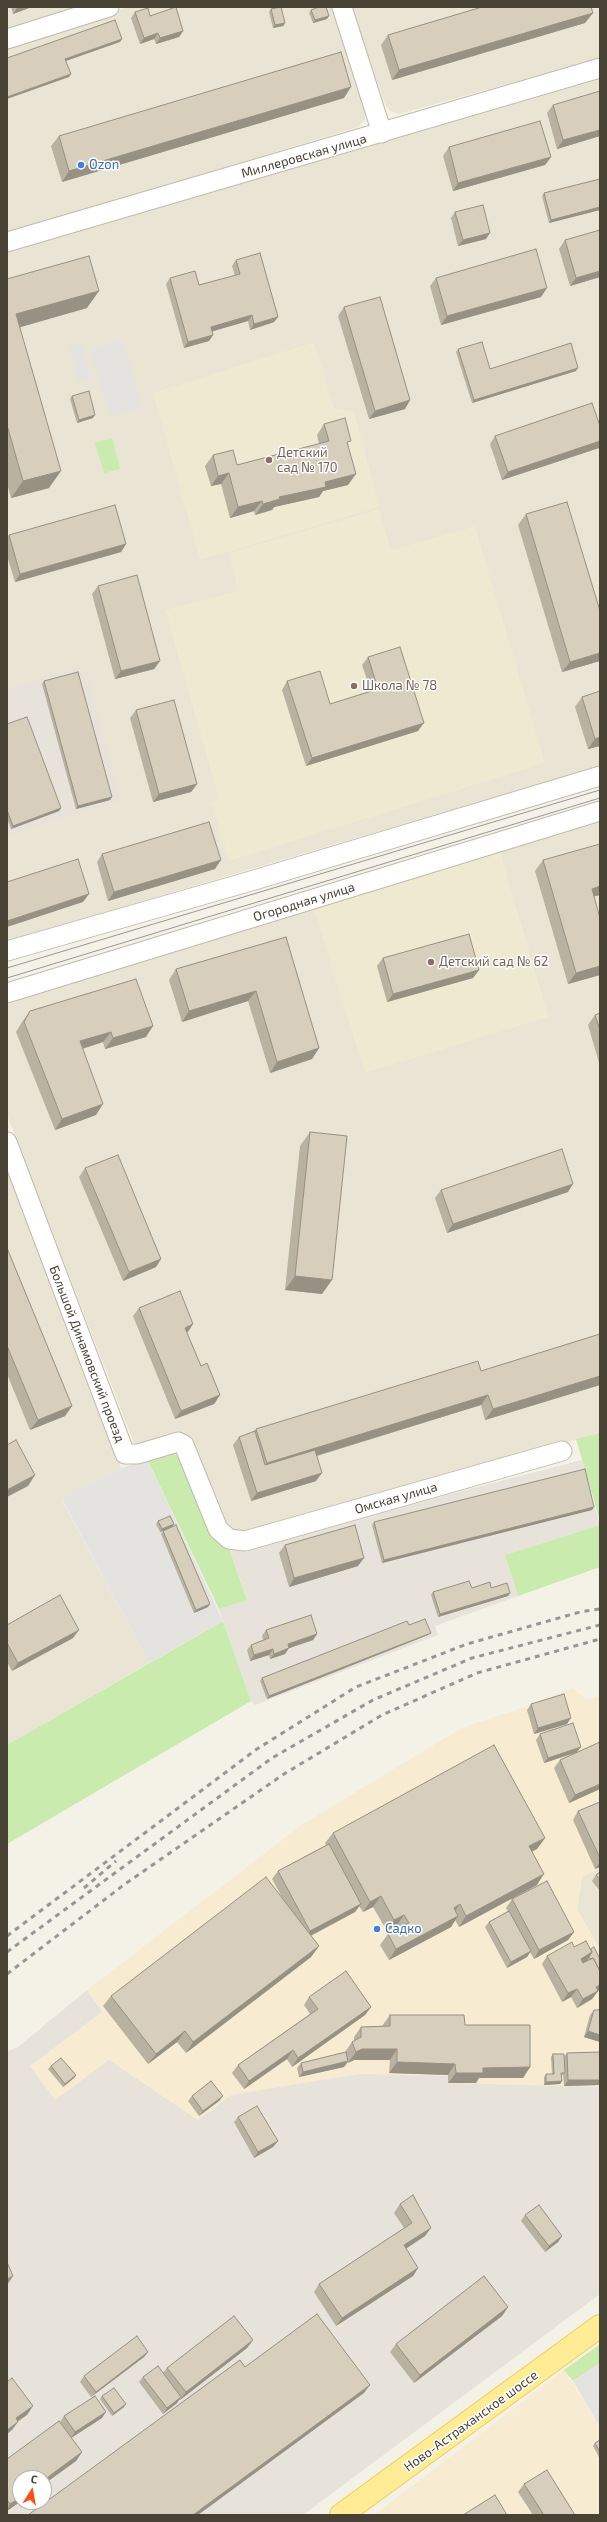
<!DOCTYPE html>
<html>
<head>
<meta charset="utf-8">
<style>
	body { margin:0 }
	#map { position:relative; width:607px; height:2522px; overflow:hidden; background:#f4f2e7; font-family:"Exo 2",sans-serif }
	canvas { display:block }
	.frame { position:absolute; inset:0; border:8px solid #484235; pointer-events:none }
	.north { position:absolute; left:12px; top:2470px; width:40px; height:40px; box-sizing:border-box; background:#fff; border:1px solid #b6b3ae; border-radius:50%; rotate:11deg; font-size:11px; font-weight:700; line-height:16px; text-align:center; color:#484235 }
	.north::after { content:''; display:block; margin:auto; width:14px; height:18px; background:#ff4f13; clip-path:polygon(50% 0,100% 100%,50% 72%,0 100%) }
</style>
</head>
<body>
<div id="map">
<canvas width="607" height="2522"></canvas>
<div class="frame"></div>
<div class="north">С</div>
</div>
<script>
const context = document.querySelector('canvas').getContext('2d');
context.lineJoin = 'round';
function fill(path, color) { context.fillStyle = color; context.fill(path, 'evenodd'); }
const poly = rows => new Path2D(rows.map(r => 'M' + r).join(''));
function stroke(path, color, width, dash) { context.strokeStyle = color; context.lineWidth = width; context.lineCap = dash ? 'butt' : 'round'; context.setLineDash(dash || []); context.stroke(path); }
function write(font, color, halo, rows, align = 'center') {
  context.font = font + ' "Exo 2",sans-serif'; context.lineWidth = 3; context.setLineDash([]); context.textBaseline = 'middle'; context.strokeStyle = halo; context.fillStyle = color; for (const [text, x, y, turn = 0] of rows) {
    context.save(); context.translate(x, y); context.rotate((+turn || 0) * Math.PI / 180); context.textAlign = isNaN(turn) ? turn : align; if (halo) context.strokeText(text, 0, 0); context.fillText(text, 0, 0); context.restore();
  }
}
fill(poly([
	[7,7,72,7,63,14,7,33],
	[127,7,335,7,366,109,365,120,358,127,7,233,7,46],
	[350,7,600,7,600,58,399,114,390,111,385,104],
	[600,79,600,766,7,941,7,252],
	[600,821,600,1433,245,1534,231,1532,224,1522,190,1438,182,1435,145,1447,134,1443,7,1115,7,1002,313,907,548,1017,499,851],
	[7,1165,121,1468,62,1500,149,1663,7,1745],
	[600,1868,600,1949,577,1910,582,1877]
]), '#e9e4d4');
fill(poly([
	[572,1688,587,1699,600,1696,600,1868,582,1877,577,1910,600,1949,600,2087,448,2083,448,2076,232,2095,198,2120,109,2060,55,2100,30,2066,102,2012,87,1990,303,1824,462,1728,522,1708],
	[564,2370,600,2427,600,2515,374,2515]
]), '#f7ebd1');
fill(poly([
	[84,667,121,800,7,835,7,689],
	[582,1460,600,1525,505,1555,518,1596,435,1626,438,1635,255,1705,251,1701,219,1609,247,1599,228,1545,350,1520],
	[87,1990,102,2012,30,2066,55,2100,109,2060,198,2120,231,2095,359,2074,448,2076,448,2083,600,2087,600,2294,303,2515,7,2515,7,2051,18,2047],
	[20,2478,44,2478,44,2502,20,2502]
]), '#e7e3db');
fill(poly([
	[314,342,334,408,354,412,380,507,200,560,153,393],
	[379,509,391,550,475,526,545,763,229,861,211,802,219,799,165,610,238,591,229,553],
	[499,851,548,1017,365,1073,313,907]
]), '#eee9d0');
fill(poly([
	[112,438,120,469,104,473,95,443],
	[600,1433,600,1521,576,1439],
	[175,1451,183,1454,228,1545,247,1600,219,1609,147,1459],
	[600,1525,600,1567,518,1596,505,1555],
	[223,1621,251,1701,7,1844,7,1745],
	[600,2344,600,2363,573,2381,564,2370]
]), '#c9ebad');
fill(poly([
	[123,340,142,408,110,418,90,349],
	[81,342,92,379,79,383,69,345],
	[147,1459,223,1621,149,1663,62,1499,121,1468],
	[600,2363,600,2427,573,2381]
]), '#e5e3df');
const minor = poly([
	[342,7,382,133],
	[7,39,109,7],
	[7,242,600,68],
	[7,951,251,881,600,776],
	[7,993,600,811],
	[7,1142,125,1454,138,1454,178,1442,184,1445,218,1529,229,1539,245,1541,562,1451]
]);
const major = poly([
	[341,2515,600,2326]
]);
stroke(minor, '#c0bba9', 21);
stroke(major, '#ebcf5e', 24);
stroke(minor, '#fff', 19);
stroke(major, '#ffec95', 22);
stroke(poly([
	[7,968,600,790],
	[7,978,600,798]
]), '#969696', 1);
stroke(poly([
	[84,1888,116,1861],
	[7,1936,257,1749,356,1687,467,1644,580,1612,600,1609],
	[7,1952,272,1758,373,1700,472,1658,600,1625],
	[7,1974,125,1884,284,1774,382,1715,477,1673,600,1639]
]), '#969696', 3, [5, 5]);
fill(poly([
	[11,7,30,7,29,8,13,14],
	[271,9,285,23,283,26,273,28,269,12],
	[311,10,327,19,313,23,309,13],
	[135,12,150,16,183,31,179,37,156,44,154,39,140,44,131,18],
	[593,13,585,23,392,80,381,45,388,35],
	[600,91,600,136,557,149,547,113,553,105],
	[344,98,62,182,51,146,59,136],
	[449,147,551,157,545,165,453,191,443,156],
	[600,179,600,210,549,223,542,196,544,193],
	[455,212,486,239,458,246,451,218],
	[565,240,600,277,570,286,559,249],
	[236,260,278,317,274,322,250,330,248,321,212,331,213,335,209,341,184,348,166,284,170,278,199,285,235,276,232,266],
	[436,278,541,297,441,325,430,286],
	[7,279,87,308,20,327,49,488,11,498,7,484],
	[344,307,410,400,405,409,369,419,338,316],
	[458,349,490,369,576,371,472,403,456,352],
	[72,396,93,418,77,423,70,399],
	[324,424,348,445,348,485,323,491,319,497,274,507,272,510,255,515,254,511,230,518,221,484,211,486,205,466,213,455,237,465,319,444,317,435],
	[600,426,600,446,599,448,502,480,490,444,495,436],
	[526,514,600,661,562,672,518,525],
	[9,535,126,544,121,552,15,582,7,556,7,538],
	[98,586,160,661,154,669,115,679,92,594],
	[368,657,418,731,306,766,282,690,287,681,330,704,371,691,362,665],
	[44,681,112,797,110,800,76,809,42,684],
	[600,691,600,746,588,749,575,707,582,697],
	[136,710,197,784,191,792,153,802,130,718],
	[7,724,61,808,59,811,11,829,7,818],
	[102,854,215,869,108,901,97,862],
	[543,860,600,895,594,896,600,975,568,984,535,871],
	[286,937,319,1048,312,1059,270,1073,248,1001,182,1022,169,980,176,969],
	[383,958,479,970,473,978,387,1002,377,966],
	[30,1011,146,1037,105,1049,103,1042,82,1049,96,1115,55,1130,16,1032,22,1022],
	[600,1013,600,1066,588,1025,595,1015],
	[310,1132,322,1294,285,1290,300,1146],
	[85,1168,161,1259,156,1267,123,1281,79,1177],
	[441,1190,568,1192,447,1233,435,1198],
	[7,1248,72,1406,65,1416,30,1430,7,1374],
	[139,1308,187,1333,201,1366,220,1395,214,1404,175,1419,133,1316],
	[600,1334,600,1385,485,1420,481,1405,317,1456,316,1481,251,1501,233,1445,239,1437,255,1431,256,1429,481,1371],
	[594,1507,592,1510,382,1563,372,1525,374,1522],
	[158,1521,174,1524,172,1527,160,1532,156,1524],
	[163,1531,208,1607,194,1613,161,1534],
	[285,1545,358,1566,289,1587,279,1553],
	[472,1588,491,1588,510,1593,508,1596,438,1617,431,1595,433,1592],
	[7,1625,73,1638,12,1671,7,1662],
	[409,1625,428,1635,267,1699,260,1681,262,1678],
	[266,1630,317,1634,313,1640,289,1648,285,1654,270,1659,269,1655,250,1661,247,1650,251,1645,263,1640,262,1636],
	[531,1704,567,1724,534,1734,527,1710],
	[540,1734,578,1752,600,1789,569,1803,554,1768,560,1760,573,1754,544,1763,536,1740],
	[600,1802,600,1867,595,1869,573,1820,578,1811],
	[333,1833,545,1838,537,1849,532,1851,537,1885,459,1927,455,1920,451,1927,389,1960,380,1945,388,1934,399,1928,397,1925,387,1931,373,1907,363,1912,359,1906,355,1912,311,1936,319,1946,311,1957,186,2053,177,2042,148,2064,103,2006,111,1996,284,1901,272,1879,278,1871,326,1845,325,1843],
	[600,1872,600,1891,592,1881,596,1875],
	[512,1899,574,1932,568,1940,534,1959,530,1952,527,1957,507,1968,485,1927,489,1922,508,1911,506,1908],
	[586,1941,598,1991,592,1999,577,2008,571,1997,562,2002,542,1964,547,1956,574,1947],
	[309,1997,371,2007,365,2015,292,2067,287,2059,244,2089,232,2073,238,2065,310,2014,304,2005],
	[600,2009,600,2042,584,2037,590,2015,594,2010,598,2010],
	[390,2015,465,2025,530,2067,523,2078,479,2078,476,2083,448,2083,448,2075,389,2073,390,2060,354,2060,348,2063,348,2062,344,2067,299,2077,297,2068,301,2063,345,2052,352,2042,354,2041,354,2037,361,2027,382,2026],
	[600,2052,600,2085,564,2086,563,2074,562,2076,562,2081,560,2084,544,2085,544,2077,546,2074,552,2074,551,2057,553,2054,564,2057,567,2053],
	[51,2066,76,2075,74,2078,63,2087,48,2069],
	[192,2096,223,2096,219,2101,199,2116,188,2101],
	[238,2117,278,2141,273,2147,254,2158,234,2122],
	[400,2204,425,2236,406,2248,418,2268,413,2276,336,2326,314,2292,319,2284,404,2228,394,2213],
	[525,2215,562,2236,558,2242,545,2252,521,2221],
	[508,2307,502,2316,414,2383,390,2352,396,2344],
	[253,2340,247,2348,180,2400,179,2400,177,2403,163,2414,139,2382,143,2377,163,2373,167,2368],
	[148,2352,144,2357,91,2397,80,2382,84,2376],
	[102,2396,124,2407,112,2416,100,2399],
	[64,2416,102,2418,71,2438,60,2422],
	[600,2440,600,2459,593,2446,595,2443],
	[82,2452,76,2461,7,2511,7,2459],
	[524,2484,575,2515,533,2515,518,2492]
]), '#b9b2a1');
fill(poly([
	[20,7,30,7,29,8,13,14,17,8],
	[593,13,585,23,392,80,399,70],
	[329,16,327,19,313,23,315,20],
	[285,23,283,26,273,28,275,25],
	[183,31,179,37,156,44,160,38],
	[158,33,154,39,140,44,144,38],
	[122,39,120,42,63,62,65,59],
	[71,74,69,77,7,99,7,97],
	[351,87,344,98,62,182,69,171],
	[600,130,600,136,557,149,563,140],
	[551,157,545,165,453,191,458,183],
	[600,207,600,210,549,223,551,220],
	[490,233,486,239,458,246,463,240],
	[600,271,600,277,570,286,576,278],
	[547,288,541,297,441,325,447,316],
	[99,291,87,308,7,331,16,314],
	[252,315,248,321,207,333,211,327],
	[278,317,274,322,250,330,254,324],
	[213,335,209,341,184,348,188,342],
	[578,368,576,371,472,403,474,400],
	[410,400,405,409,369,419,375,411],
	[95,415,93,418,77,423,79,420],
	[600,441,600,446,599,448,502,480,508,472],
	[61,471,49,488,11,498,23,481],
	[229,473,221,484,211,486,218,476],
	[356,474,348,485,323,491,319,497,274,507,272,510,255,515,263,504,279,497,325,482],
	[262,501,254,511,230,518,238,507],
	[126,544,121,552,15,582,20,574],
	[600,653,600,661,562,672,570,662],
	[160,661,154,669,115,679,121,671],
	[424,723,418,731,306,766,312,758],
	[600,737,600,746,588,749,595,739],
	[197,784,191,792,153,802,159,794],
	[112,797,110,800,76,809,78,806],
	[61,808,59,811,11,829,13,826],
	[221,860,215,869,108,901,114,892],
	[600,886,600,895,584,899,592,889],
	[89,894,83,902,7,927,7,921],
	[600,966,600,975,568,984,576,973],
	[479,970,473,978,387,1002,393,994],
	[256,991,248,1001,182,1022,189,1011],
	[153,1026,146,1037,105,1049,113,1038],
	[111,1032,103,1042,72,1052,80,1041],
	[319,1048,312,1059,270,1073,277,1062],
	[103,1104,96,1115,55,1130,62,1119],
	[573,1184,568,1192,447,1233,453,1224],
	[161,1259,156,1267,123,1281,129,1272],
	[295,1276,332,1280,322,1294,285,1290],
	[193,1324,188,1332,179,1336,185,1328],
	[600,1376,600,1385,485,1420,493,1409],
	[220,1395,214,1404,175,1419,181,1411],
	[488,1395,481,1405,260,1473,267,1463],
	[72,1406,65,1416,30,1430,38,1420],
	[322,1473,316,1481,251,1501,257,1493],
	[35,1475,28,1486,7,1497,7,1490],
	[594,1507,592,1510,382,1563,384,1560],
	[174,1524,172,1527,160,1532,162,1529],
	[364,1558,358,1566,289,1587,294,1578],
	[510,1593,508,1596,438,1617,440,1614],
	[210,1604,208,1607,194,1613,196,1610],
	[79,1630,73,1638,12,1671,18,1663],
	[431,1633,428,1635,267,1699,269,1696],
	[317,1634,313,1640,284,1650,288,1644],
	[289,1648,285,1654,270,1659,274,1654],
	[273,1649,269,1655,250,1661,254,1655],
	[571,1718,567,1724,534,1734,538,1728],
	[581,1747,577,1752,544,1763,548,1758],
	[600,1784,600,1789,569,1803,575,1795],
	[545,1838,537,1849,522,1857,529,1846],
	[600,1862,600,1867,595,1869],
	[544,1874,537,1885,459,1927,466,1916],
	[381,1896,373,1907,363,1912,370,1902],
	[361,1904,355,1912,304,1939,310,1931],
	[460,1904,452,1915,454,1908],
	[404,1915,397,1925,387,1931,394,1920],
	[458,1916,451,1927,389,1960,396,1949],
	[574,1932,568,1940,534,1959,539,1950],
	[319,1946,311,1957,186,2053,193,2042],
	[531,1951,527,1957,507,1968,511,1962],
	[592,1952,587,1961,575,1967,581,1959],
	[600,1985,600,1990,598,1991,592,1999,577,2008,583,1999,596,1987],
	[577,1989,571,1997,562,2002,568,1993],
	[371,2007,365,2015,292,2067,298,2058],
	[185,2031,177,2042,148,2064,156,2054],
	[588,2031,600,2035,600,2042,584,2037],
	[362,2049,397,2049,390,2060,354,2060,348,2063,356,2052],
	[293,2050,287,2059,244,2089,249,2081],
	[348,2061,344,2067,299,2077,303,2072],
	[397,2062,455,2064,448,2075,389,2073],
	[530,2067,523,2078,479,2078,476,2083,448,2083,456,2073,483,2068],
	[76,2075,74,2078,63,2087,65,2084],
	[568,2080,600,2080,600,2085,564,2086],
	[562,2081,560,2084,544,2085,546,2082],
	[223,2096,219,2101,199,2116,203,2111],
	[278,2141,273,2147,254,2158,258,2152],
	[431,2228,425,2236,398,2254,404,2245],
	[562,2236,558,2242,545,2252,549,2246],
	[418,2268,413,2276,336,2326,342,2318],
	[13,2276,7,2285,7,2279],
	[508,2307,502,2316,414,2383,420,2375],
	[253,2340,247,2348,180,2400,186,2392],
	[148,2352,144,2357,91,2397,96,2392],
	[370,2385,364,2393,198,2515,193,2515],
	[181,2397,177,2403,163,2414,167,2408],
	[126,2404,124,2407,112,2416,114,2413],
	[33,2406,27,2415,10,2427,16,2418],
	[106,2412,102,2418,71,2438,75,2432],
	[18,2422,12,2430,7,2434,7,2430],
	[82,2452,76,2461,44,2484,44,2480],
	[20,2498,20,2502,7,2511,7,2509,10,2504]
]), '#969183');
const building = poly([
	[176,7,183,31,160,38,158,33,144,38,135,12,148,8,150,16,176,7],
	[281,7,285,23,275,25,271,9,281,7],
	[319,7,326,7,329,16,315,20,311,10,319,7],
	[482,7,591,7,593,13,399,70,388,35,482,7],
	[115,20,122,39,65,59,71,74,7,97,7,58,115,20],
	[341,52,351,87,69,171,59,136,341,52],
	[600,91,600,130,563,140,553,105,600,91],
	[540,121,551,157,458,183,449,147,540,121],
	[600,179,600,207,551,220,544,193,600,179],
	[483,205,490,233,463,240,455,212,483,205],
	[600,230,600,271,576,278,565,240,600,230],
	[536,249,547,288,447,316,436,278,536,249],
	[260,253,278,317,254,324,252,315,211,327,213,335,188,342,170,278,195,271,199,285,240,274,236,260,260,253],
	[89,256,99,291,16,314,61,471,23,481,7,425,7,279,89,256],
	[380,297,410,400,375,411,344,307,380,297],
	[482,342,490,369,571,343,578,368,474,400,458,349,482,342],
	[89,391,95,415,79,420,72,396,89,391],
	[592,403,600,426,600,441,508,472,495,436,592,403],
	[345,418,351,441,347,442,356,474,325,482,326,487,279,497,280,499,263,504,262,501,238,507,229,473,218,476,213,455,233,450,237,465,329,441,324,424,345,418],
	[567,502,600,611,600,653,570,662,526,514,567,502],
	[115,505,126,544,20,574,9,535,115,505],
	[137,575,160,661,121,671,98,586,137,575],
	[400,647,424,723,312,758,287,681,320,671,330,704,378,689,368,657,400,647],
	[78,672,112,797,78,806,44,681,78,672],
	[600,691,600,737,595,739,582,697,600,691],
	[174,700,197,784,159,794,136,710,174,700],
	[27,717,61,808,13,826,7,810,7,724,27,717],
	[209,822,221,860,114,892,102,854,209,822],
	[600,844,600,886,592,889,600,918,600,966,576,973,543,860,600,844],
	[78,859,89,894,7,921,7,882,78,859],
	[469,934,479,970,393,994,383,958,469,934],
	[286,937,319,1048,277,1062,256,991,189,1011,176,969,286,937],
	[136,979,153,1026,113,1038,111,1032,80,1041,103,1104,62,1119,24,1022,30,1011,136,979],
	[600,1013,600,1030,595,1015,600,1013],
	[310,1132,347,1136,332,1280,295,1276,310,1132],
	[562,1149,573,1184,453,1224,441,1190,562,1149],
	[118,1155,161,1259,129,1272,85,1168,118,1155],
	[7,1248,72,1406,38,1420,7,1346,7,1248],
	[180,1291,193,1324,185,1328,201,1366,207,1363,220,1395,181,1411,139,1308,180,1291],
	[600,1334,600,1376,493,1409,488,1395,267,1463,256,1429,478,1361,481,1371,600,1334],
	[255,1431,265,1465,315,1450,322,1473,257,1493,239,1437,255,1431],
	[16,1440,35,1475,7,1490,7,1445,16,1440],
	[585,1469,594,1507,384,1560,374,1522,585,1469],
	[170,1516,174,1524,162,1529,158,1521,170,1516],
	[176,1525,210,1604,196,1610,163,1531,176,1525],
	[355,1525,364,1558,294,1578,285,1545,355,1525],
	[469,1581,472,1588,490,1582,491,1588,507,1583,510,1593,440,1614,433,1592,469,1581],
	[60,1595,79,1630,18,1663,7,1643,7,1625,60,1595],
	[311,1615,317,1634,288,1644,289,1648,274,1654,273,1649,254,1655,251,1645,269,1638,266,1630,311,1615],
	[425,1619,431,1633,269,1696,262,1678,407,1621,409,1625,425,1619],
	[564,1694,571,1718,538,1728,531,1704,564,1694],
	[573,1723,581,1747,548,1758,540,1734,573,1723],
	[600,1742,600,1784,575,1795,560,1760,600,1742],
	[494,1745,545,1838,529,1846,544,1874,466,1916,460,1904,454,1908,458,1916,396,1949,388,1934,409,1923,404,1915,394,1920,381,1896,370,1902,333,1833,494,1745],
	[600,1802,600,1858,578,1811,600,1802],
	[329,1844,361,1904,310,1931,278,1871,329,1844],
	[600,1872,600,1880,596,1875,600,1872],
	[266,1877,319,1946,193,2042,185,2031,156,2054,111,1996,266,1877],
	[547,1881,574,1932,539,1950,512,1899,547,1881],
	[509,1911,531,1951,511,1962,489,1922,509,1911],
	[586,1941,592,1952,581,1959,583,1963,593,1958,600,1971,600,1985,596,1987,598,1991,583,1999,577,1989,568,1993,547,1956,572,1942,574,1947,586,1941],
	[594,1947,600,1959,600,1971,593,1958,591,1959,589,1957,592,1952,591,1949,594,1947],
	[346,1971,371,2007,298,2058,293,2050,249,2081,238,2065,318,2009,309,1997,346,1971],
	[600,2009,600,2035,588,2031,594,2010,598,2010,600,2009],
	[390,2015,464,2015,465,2025,530,2025,530,2067,483,2068,483,2073,456,2073,455,2064,397,2062,397,2049,362,2049,356,2052,352,2042,361,2037,361,2027,390,2026,390,2015],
	[346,2052,348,2061,303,2072,301,2063,346,2052],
	[600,2052,600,2080,568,2080,567,2053,600,2052],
	[553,2054,564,2054,565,2073,561,2073,562,2081,546,2082,546,2074,554,2074,553,2054],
	[61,2058,76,2075,65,2084,51,2066,61,2058],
	[211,2081,223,2096,203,2111,192,2096,211,2081],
	[257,2106,278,2141,258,2152,238,2117,257,2106],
	[413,2195,431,2228,404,2245,418,2268,342,2318,319,2284,412,2223,400,2204,413,2195],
	[539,2205,562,2236,549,2246,525,2215,539,2205],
	[7,2262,13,2276,7,2279,7,2262],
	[484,2276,508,2307,420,2375,396,2344,484,2276],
	[317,2314,370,2385,193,2515,28,2515,240,2360,245,2367,317,2314],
	[234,2316,253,2340,186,2392,167,2368,234,2316],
	[137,2336,148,2352,96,2392,84,2376,137,2336],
	[158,2366,181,2397,167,2408,143,2377,158,2366],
	[12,2378,33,2406,16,2418,18,2422,7,2430,7,2382,12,2378],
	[114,2388,126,2404,114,2413,102,2396,114,2388],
	[95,2396,106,2412,75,2432,64,2416,95,2396],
	[59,2421,82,2452,44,2480,44,2478,20,2478,20,2498,10,2504,7,2500,7,2459,59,2421],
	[600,2440,600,2452,595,2443,600,2440],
	[547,2470,575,2515,544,2515,524,2484,547,2470],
	[495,2495,507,2515,463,2515,495,2495]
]);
fill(building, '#d7cfbb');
stroke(building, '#969183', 1);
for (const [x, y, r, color] of [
	[81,165,4,"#3f7fe0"],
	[269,460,4,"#8d6e63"],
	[354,686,4,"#8d6e63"],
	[431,962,4,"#8d6e63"],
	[377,1929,4,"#3f7fe0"]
]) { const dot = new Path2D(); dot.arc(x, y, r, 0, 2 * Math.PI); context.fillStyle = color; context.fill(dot); stroke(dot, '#fff', 1.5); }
write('13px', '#484235', '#fff', [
	["Миллеровская улица",304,156,-16],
	["Огородная улица",304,902,-17],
	["Большой Динамовский проезд",87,1354,69],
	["Омская улица",396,1498,-16],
	["Ново-Астраханское шоссе",471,2421,-36]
]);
write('13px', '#366cbe', '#fff', [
	["Ozon",89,165],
	["Садко",385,1929]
], 'left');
write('13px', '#785e54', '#fff', [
	["Детский",277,453],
	["сад № 170",277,468],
	["Школа № 78",362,686],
	["Детский сад № 62",439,962]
], 'left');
</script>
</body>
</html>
